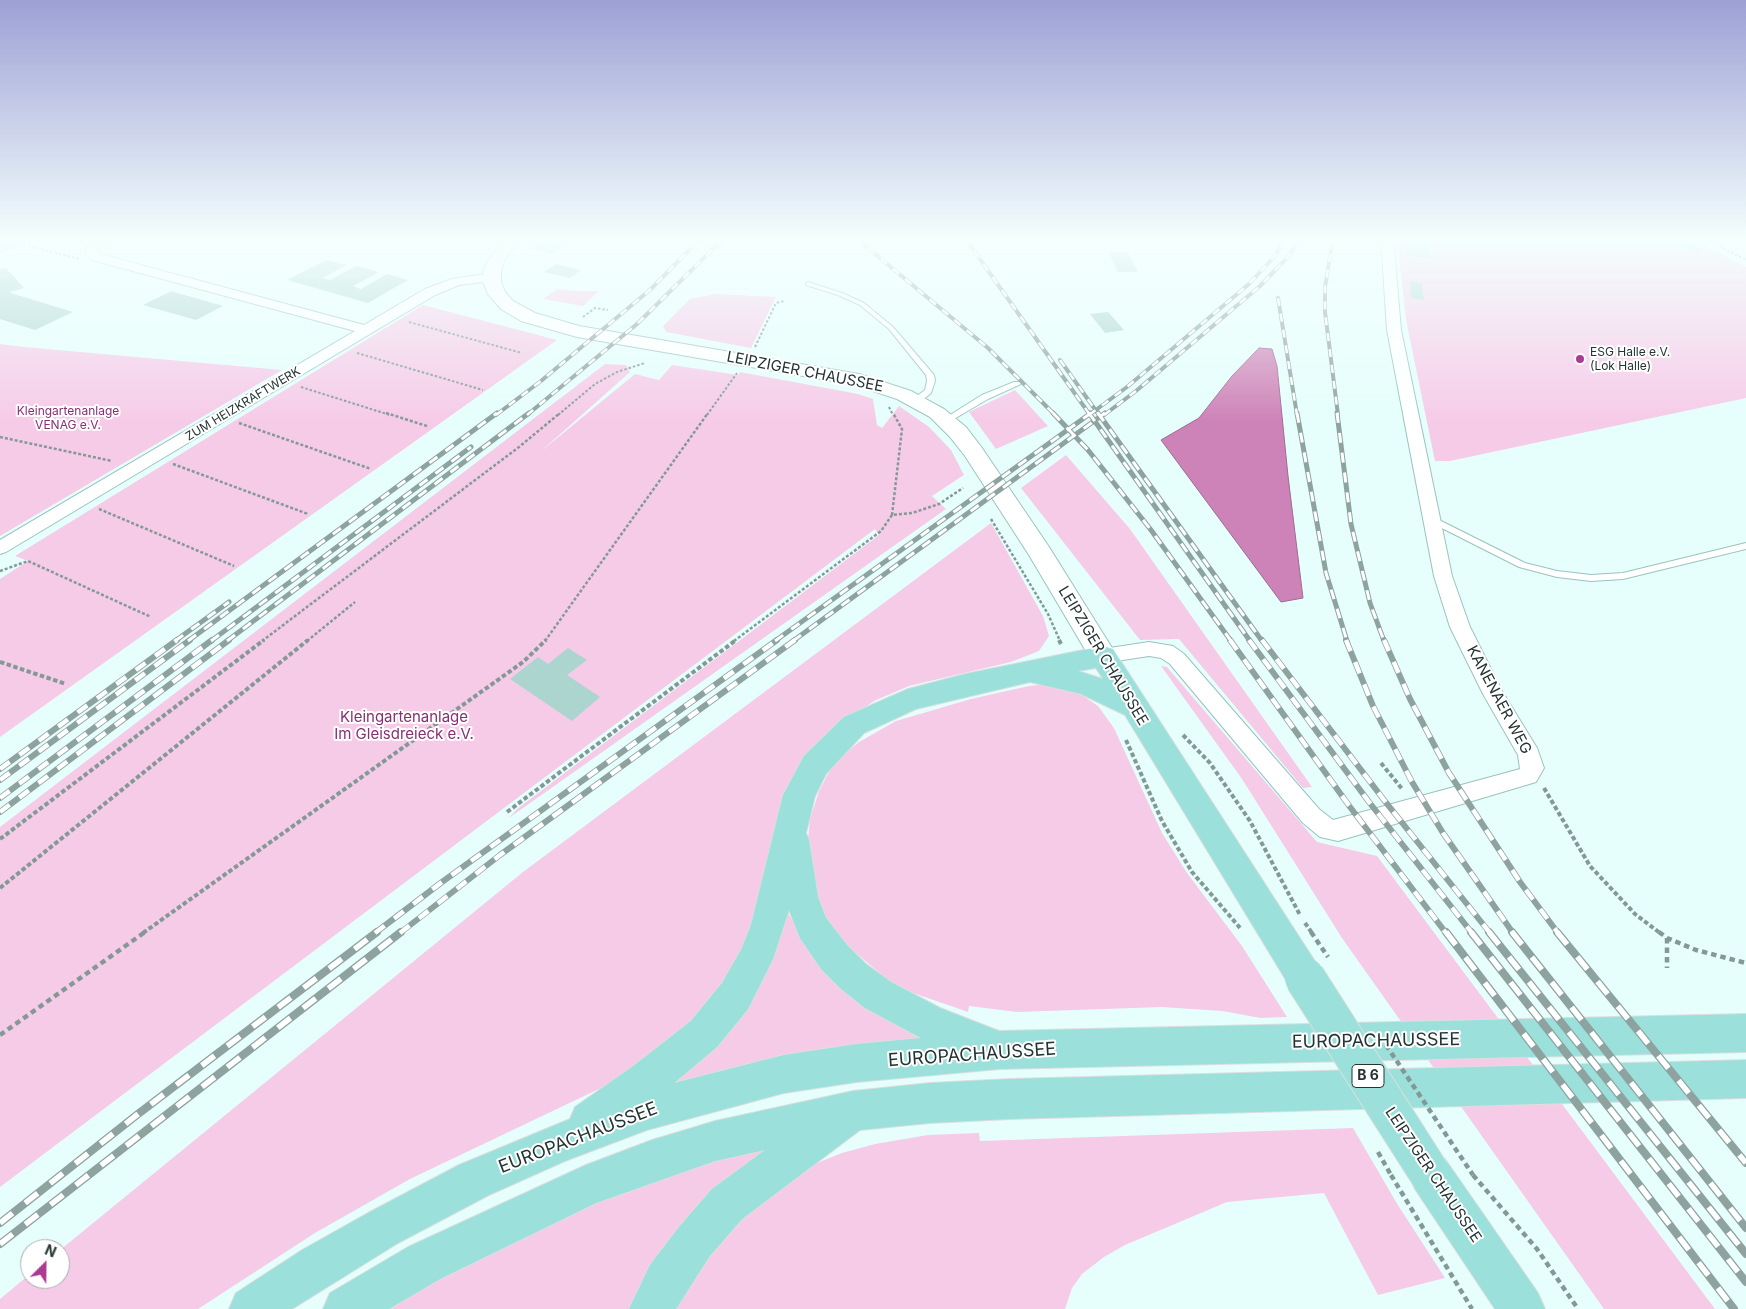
<!DOCTYPE html>
<html>
<head>
<meta charset="utf-8">
<style>
	body { margin:0 }
	#map { position:relative; width:1746px; height:1309px; overflow:hidden; background:#e6fffc; font-family:Inter,sans-serif }
	canvas { display:block }
	.north { position:absolute; left:20px; top:1239px; width:50px; height:50px; box-sizing:border-box; background:#fff; border:1px solid #a7aead; border-radius:50%; rotate:23deg; font-size:14px; font-weight:700; line-height:20px; text-align:center; color:#243432 }
	.north::after { content:''; display:block; margin:auto; width:18px; height:22px; background:#ac3992; clip-path:polygon(50% 0,100% 100%,50% 72%,0 100%) }
</style>
</head>
<body>
<div id="map">
<canvas width="1746" height="1309"></canvas>
<div class="north">N</div>
</div>
<script>
const context = document.querySelector('canvas').getContext('2d');
context.lineJoin = 'round';
function fill(path, color) { context.fillStyle = color; context.fill(path, 'evenodd'); }
const poly = rows => new Path2D(rows.map(r => 'M' + r).join(''));
function stroke(path, color, width, dash) { context.strokeStyle = color; context.lineWidth = width; context.lineCap = dash ? 'butt' : 'round'; context.setLineDash(dash || []); context.stroke(path); }
function write(font, color, halo, rows, align = 'center') {
  context.font = font + ' Inter,sans-serif'; context.lineWidth = 4; context.setLineDash([]); context.textBaseline = 'middle'; context.strokeStyle = halo; context.fillStyle = color; for (const [text, x, y, turn = 0] of rows) {
    context.save(); context.translate(x, y); context.rotate((+turn || 0) * Math.PI / 180); context.textAlign = isNaN(turn) ? turn : align; if (halo) context.strokeText(text, 0, 0); context.fillText(text, 0, 0); context.restore();
  }
}
fill(poly([
	[0,238,37,238,0,254],
	[1397,238,1689,238,1746,267,1746,398,1450,461,1435,461,1406,320],
	[557,289,577,291,599,291,583,306,543,299],
	[715,294,776,297,751,348,666,332,663,326,690,299],
	[423,305,557,340,0,737,0,579,28,561,15,556],
	[0,344,24,347,282,370,0,536],
	[605,364,626,365,630,372,539,453,635,374,659,380,672,365,738,375,740,372,858,394,873,399,877,425,882,428,899,406,929,427,951,450,964,475,932,496,946,509,509,818,517,809,879,535,875,529,0,1187,0,827],
	[1015,390,1048,426,996,449,969,412],
	[1066,455,1130,529,1312,787,1303,788,1179,639,1140,640,1021,488],
	[991,523,1043,616,1049,636,1039,651,1011,662,909,686,874,701,837,726,815,745,797,774,765,900,721,997,641,1066,601,1088,410,1179,315,1233,198,1309,0,1309,0,1299,30,1274,30,1279,60,1279,60,1250,523,872],
	[1161,666,1167,667,1317,842,1377,856,1715,1309,1604,1309,1342,938,1242,779],
	[1046,684,1062,686,1063,690,1082,695,1098,706,1114,728,1162,833,1187,873,1242,946,1287,1017,1261,1018,1222,1011,1162,1007,1017,1012,969,1006,968,1012,896,987,842,941,822,913,811,873,808,840,810,819,819,791,830,770,843,755,859,742,896,721,971,699,1029,686],
	[787,911,799,931,928,1037,855,1044,765,1060,653,1089],
	[1353,1128,1396,1202,1445,1278,1378,1295,1324,1193,1227,1202,1125,1245,1104,1257,1082,1274,1072,1288,1065,1309,672,1309,726,1229,812,1165,842,1153,875,1144,928,1135,979,1133,980,1141],
	[775,1143,640,1309,378,1309,478,1255,638,1183]
]), '#f6cbe8');
const water = poly([
	[1259,348,1272,349,1277,366,1288,476,1303,598,1281,602,1161,440,1199,418,1232,376,1259,348]
]);
fill(water, '#ce83b8');
stroke(water, '#9b6b90', 1);
fill(poly([
	[1403,238,1426,238,1432,258,1407,256],
	[1665,238,1679,238,1703,250,1692,252],
	[547,239,561,242,558,244,564,245,552,254,531,249],
	[1108,252,1128,252,1138,272,1118,272],
	[327,260,347,265,322,278,330,280,356,266,379,272,353,286,361,289,387,274,408,280,368,303,287,280],
	[556,264,568,267,581,270,570,278,544,272],
	[6,268,24,288,10,292,11,293,73,312,35,330,0,319,0,269],
	[1410,281,1422,283,1424,300,1411,298],
	[171,291,223,306,196,320,143,305],
	[1108,312,1124,330,1105,333,1090,314],
	[568,648,587,660,567,675,600,697,572,721,510,679,538,657,548,664]
]), '#acd5d0');
const service = poly([
	[808,282,842,293,864,303,893,327,934,375,935,381,931,393,919,403,913,403,913,399,925,390,927,381,926,375,889,329,860,305,838,295,806,285,806,283,808,282],
	[1014,382,1020,382,1021,384,988,399,949,422,946,422,942,420,982,395,1014,382],
	[1433,517,1525,563,1557,571,1591,575,1623,573,1746,543,1746,549,1623,579,1591,581,1557,577,1519,567,1430,522,1429,520,1430,518,1433,517]
]);
const minor = poly([
	[100,238,116,238,99,248,97,252,100,254,364,325,425,289,452,279,492,273,498,277,492,281,459,285,435,295,6,552,0,554,0,540,355,331,92,260,85,253,90,243,100,238],
	[1381,238,1393,238,1401,330,1452,576,1470,627,1502,691,1537,748,1544,768,1536,782,1338,841,1320,837,1303,823,1170,664,1161,658,1149,656,1103,663,1096,661,1093,656,1096,651,1103,649,1149,642,1173,646,1184,654,1319,809,1333,820,1520,769,1518,755,1483,694,1450,627,1434,576,1387,330,1381,238]
]);
const secondary = poly([
	[506,238,524,238,512,249,504,261,501,272,501,282,505,292,513,301,535,313,579,326,859,374,911,391,944,409,966,427,982,448,1049,547,1117,656,1113,663,1103,666,1093,663,1029,555,965,456,950,437,930,417,897,399,855,385,577,337,521,321,501,309,488,294,483,282,483,272,488,261,506,238]
]);
const primary = poly([
	[1103,646,1113,649,1318,966,1323,978,1318,990,1305,995,1292,990,1125,715,1081,694,1030,682,916,709,864,733,826,774,815,796,806,833,809,840,818,897,826,918,847,945,866,964,891,982,940,1008,999,1031,1746,1014,1746,1052,1000,1069,857,1082,784,1093,647,1130,565,1161,489,1195,398,1243,292,1309,229,1309,236,1293,302,1250,368,1213,459,1165,570,1119,575,1107,632,1067,691,1021,722,983,741,950,751,925,783,795,788,786,804,756,844,717,908,689,965,674,1103,646],
	[1096,668,1103,679,1078,671,1096,668],
	[789,910,800,938,821,969,840,988,865,1008,921,1038,857,1044,784,1055,674,1083,717,1047,748,1009,773,959,789,910],
	[1746,1060,1746,1098,1010,1119,930,1123,860,1130,742,1219,709,1257,676,1309,629,1309,650,1265,679,1227,712,1189,765,1150,715,1161,596,1203,440,1279,389,1309,323,1309,330,1293,408,1247,586,1165,652,1140,715,1121,853,1091,930,1083,1010,1079,1746,1060],
	[1430,1153,1445,1159,1538,1293,1545,1309,1495,1309,1415,1189,1409,1174,1415,1159,1430,1153]
]);
stroke(service, '#9ac3be', 2);
stroke(minor, '#9ac3be', 2);
stroke(secondary, '#9ac3be', 2);
stroke(primary, '#dcdfde', 2);
stroke(poly([
	[15,238,29,242,29,246,79,259],
	[1703,238,1746,260],
	[583,317,595,308,608,310],
	[409,322,522,353],
	[755,347,776,303,784,301],
	[357,353,483,390],
	[301,387,390,415],
	[889,407,893,415],
	[558,415,595,384,617,372,645,363],
	[707,415,737,373]
]), '#849996', 2, [2.5, 2]);
stroke(poly([
	[386,413,427,426],
	[239,423,371,469],
	[0,437,112,461],
	[173,464,308,514],
	[99,509,234,566],
	[892,515,902,429,893,413],
	[991,519,1048,614,1060,641],
	[0,571,28,561,151,617],
	[262,641,519,447,560,413],
	[307,641,355,602],
	[545,641,708,413],
	[734,641,881,531,892,515,912,513,939,504,963,488]
]), '#849996', 2.5, [3, 2]);
stroke(poly([
	[1059,640,1061,644],
	[0,662,66,684],
	[1183,735,1210,763,1250,821,1300,915],
	[1126,740,1162,821,1192,872,1241,929],
	[1381,763,1403,790],
	[1544,788,1590,866,1635,914,1660,933],
	[507,812,736,640],
	[0,839,264,640],
	[0,888,308,640],
	[1305,923,1312,933],
	[143,933,523,662,546,640]
]), '#849996', 4, [4.5, 2.5]);
stroke(poly([
	[1311,932,1328,957],
	[1659,932,1667,938,1696,950,1746,963],
	[1667,938,1667,968],
	[0,1035,145,932],
	[1391,1175,1472,1309],
	[1473,1175,1537,1249,1578,1309]
]), '#849996', 4.5, [5.5, 4]);
fill(service, '#fff');
fill(minor, '#fff');
fill(secondary, '#fff');
fill(primary, '#9be0da');
const railFar3 = poly([
	[856,238,988,348,1055,415],
	[965,238,1090,415],
	[1333,238,1325,287,1325,312,1338,415],
	[1278,298,1297,415],
	[1060,360,1099,415],
	[496,415,541,381,651,289,701,238],
	[527,415,637,324,724,238],
	[1089,415,1127,387,1249,284,1274,257,1286,238],
	[1104,415,1136,391,1260,286,1286,259,1301,238]
]);
const railFar2 = poly([
	[1053,413,1088,450,1151,530,1231,641],
	[1089,413,1250,641],
	[1098,413,1262,641],
	[1297,413,1326,573,1347,641],
	[1337,413,1351,524,1370,603,1384,641],
	[175,641,229,602],
	[188,641,497,413],
	[211,641,471,447],
	[227,641,529,413],
	[775,641,1091,413],
	[793,641,1105,413]
]);
const railFar1 = poly([
	[1230,640,1350,807,1446,933],
	[1249,640,1369,802,1472,933],
	[1262,640,1384,800,1490,933],
	[1346,640,1373,706,1412,782,1443,833,1513,933],
	[1384,640,1410,699,1449,773,1520,882,1558,933],
	[0,769,177,640],
	[0,780,190,640],
	[0,798,212,640],
	[0,812,229,640],
	[375,933,442,882,777,640],
	[400,933,500,855,795,640]
]);
const rail = poly([
	[1446,932,1734,1309],
	[1471,932,1746,1282],
	[1489,932,1746,1254],
	[1512,932,1746,1228],
	[1557,932,1746,1163],
	[0,1223,138,1114,377,932],
	[0,1244,401,932]
]);
stroke(railFar3, '#8ea3a0', 4);
stroke(railFar2, '#8ea3a0', 5);
stroke(railFar1, '#8ea3a0', 6);
stroke(rail, '#8ea3a0', 8);
stroke(railFar3, '#fff', 2.5, [8]);
stroke(railFar2, '#fff', 3, [10]);
stroke(railFar1, '#fff', 4.5, [12]);
stroke(rail, '#fff', 5.5, [16]);
const primaryBridge = poly([
	[1305,978,1430,1174]
]);
stroke(primaryBridge, '#dcdfde', 42, []);
stroke(poly([
	[1386,1045,1473,1175],
	[1378,1152,1391,1175]
]), '#849996', 4.5, [5.5, 4]);
stroke(primaryBridge, '#9be0da', 40);
const sky = context.createLinearGradient(0, 0, 0, 421);
sky.addColorStop(0, '#9da0d5');
sky.addColorStop(0.57, '#f4fffe');
sky.addColorStop(1, '#f4fffe00');
context.fillStyle = sky;
context.fillRect(0, 0, 1746, 421);
for (const [x, y, r, color] of [
	[1580,359,5,"#ac3992"]
]) { const dot = new Path2D(); dot.arc(x, y, r, 0, 2 * Math.PI); context.fillStyle = color; context.fill(dot); stroke(dot, '#fff', 2); }
write('12px', '#243432', '#fff', [
	["ESG Halle e.V.",1590,352],
	["(Lok Halle)",1590,366]
], 'left');
write('12px', '#243432', '#fff', [
	["ZUM HEIZKRAFTWERK",243,404,-31]
]);
write('12px', '#882f73', '#fff', [
	["Kleingartenanlage",68,411],
	["VENAG e.V.",68,425]
]);
for (const [x, y, w] of [
	[1368,1076,32]
]) { const box = new Path2D(); box.roundRect(x - w / 2, y - 11.5, w, 23, 4); context.fillStyle = '#fff'; context.fill(box); stroke(box, '#243432', 1); }
write('bold 14px', '#243432', null, [
	["B 6",1368,1076]
]);
write('15px', '#243432', '#fff', [
	["LEIPZIGER CHAUSSEE",805,372,11],
	["LEIPZIGER CHAUSSEE",1103,656,59],
	["KANENAER WEG",1499,700,62],
	["LEIPZIGER CHAUSSEE",1433,1175,56]
]);
write('15px', '#882f73', '#fff', [
	["Kleingartenanlage",404,717],
	["Im Gleisdreieck e.V.",404,734]
]);
write('18px', '#243432', '#fff', [
	["EUROPACHAUSSEE",1376,1041,-1],
	["EUROPACHAUSSEE",972,1055,-4],
	["EUROPACHAUSSEE",578,1138,-21]
]);
</script>
</body>
</html>
